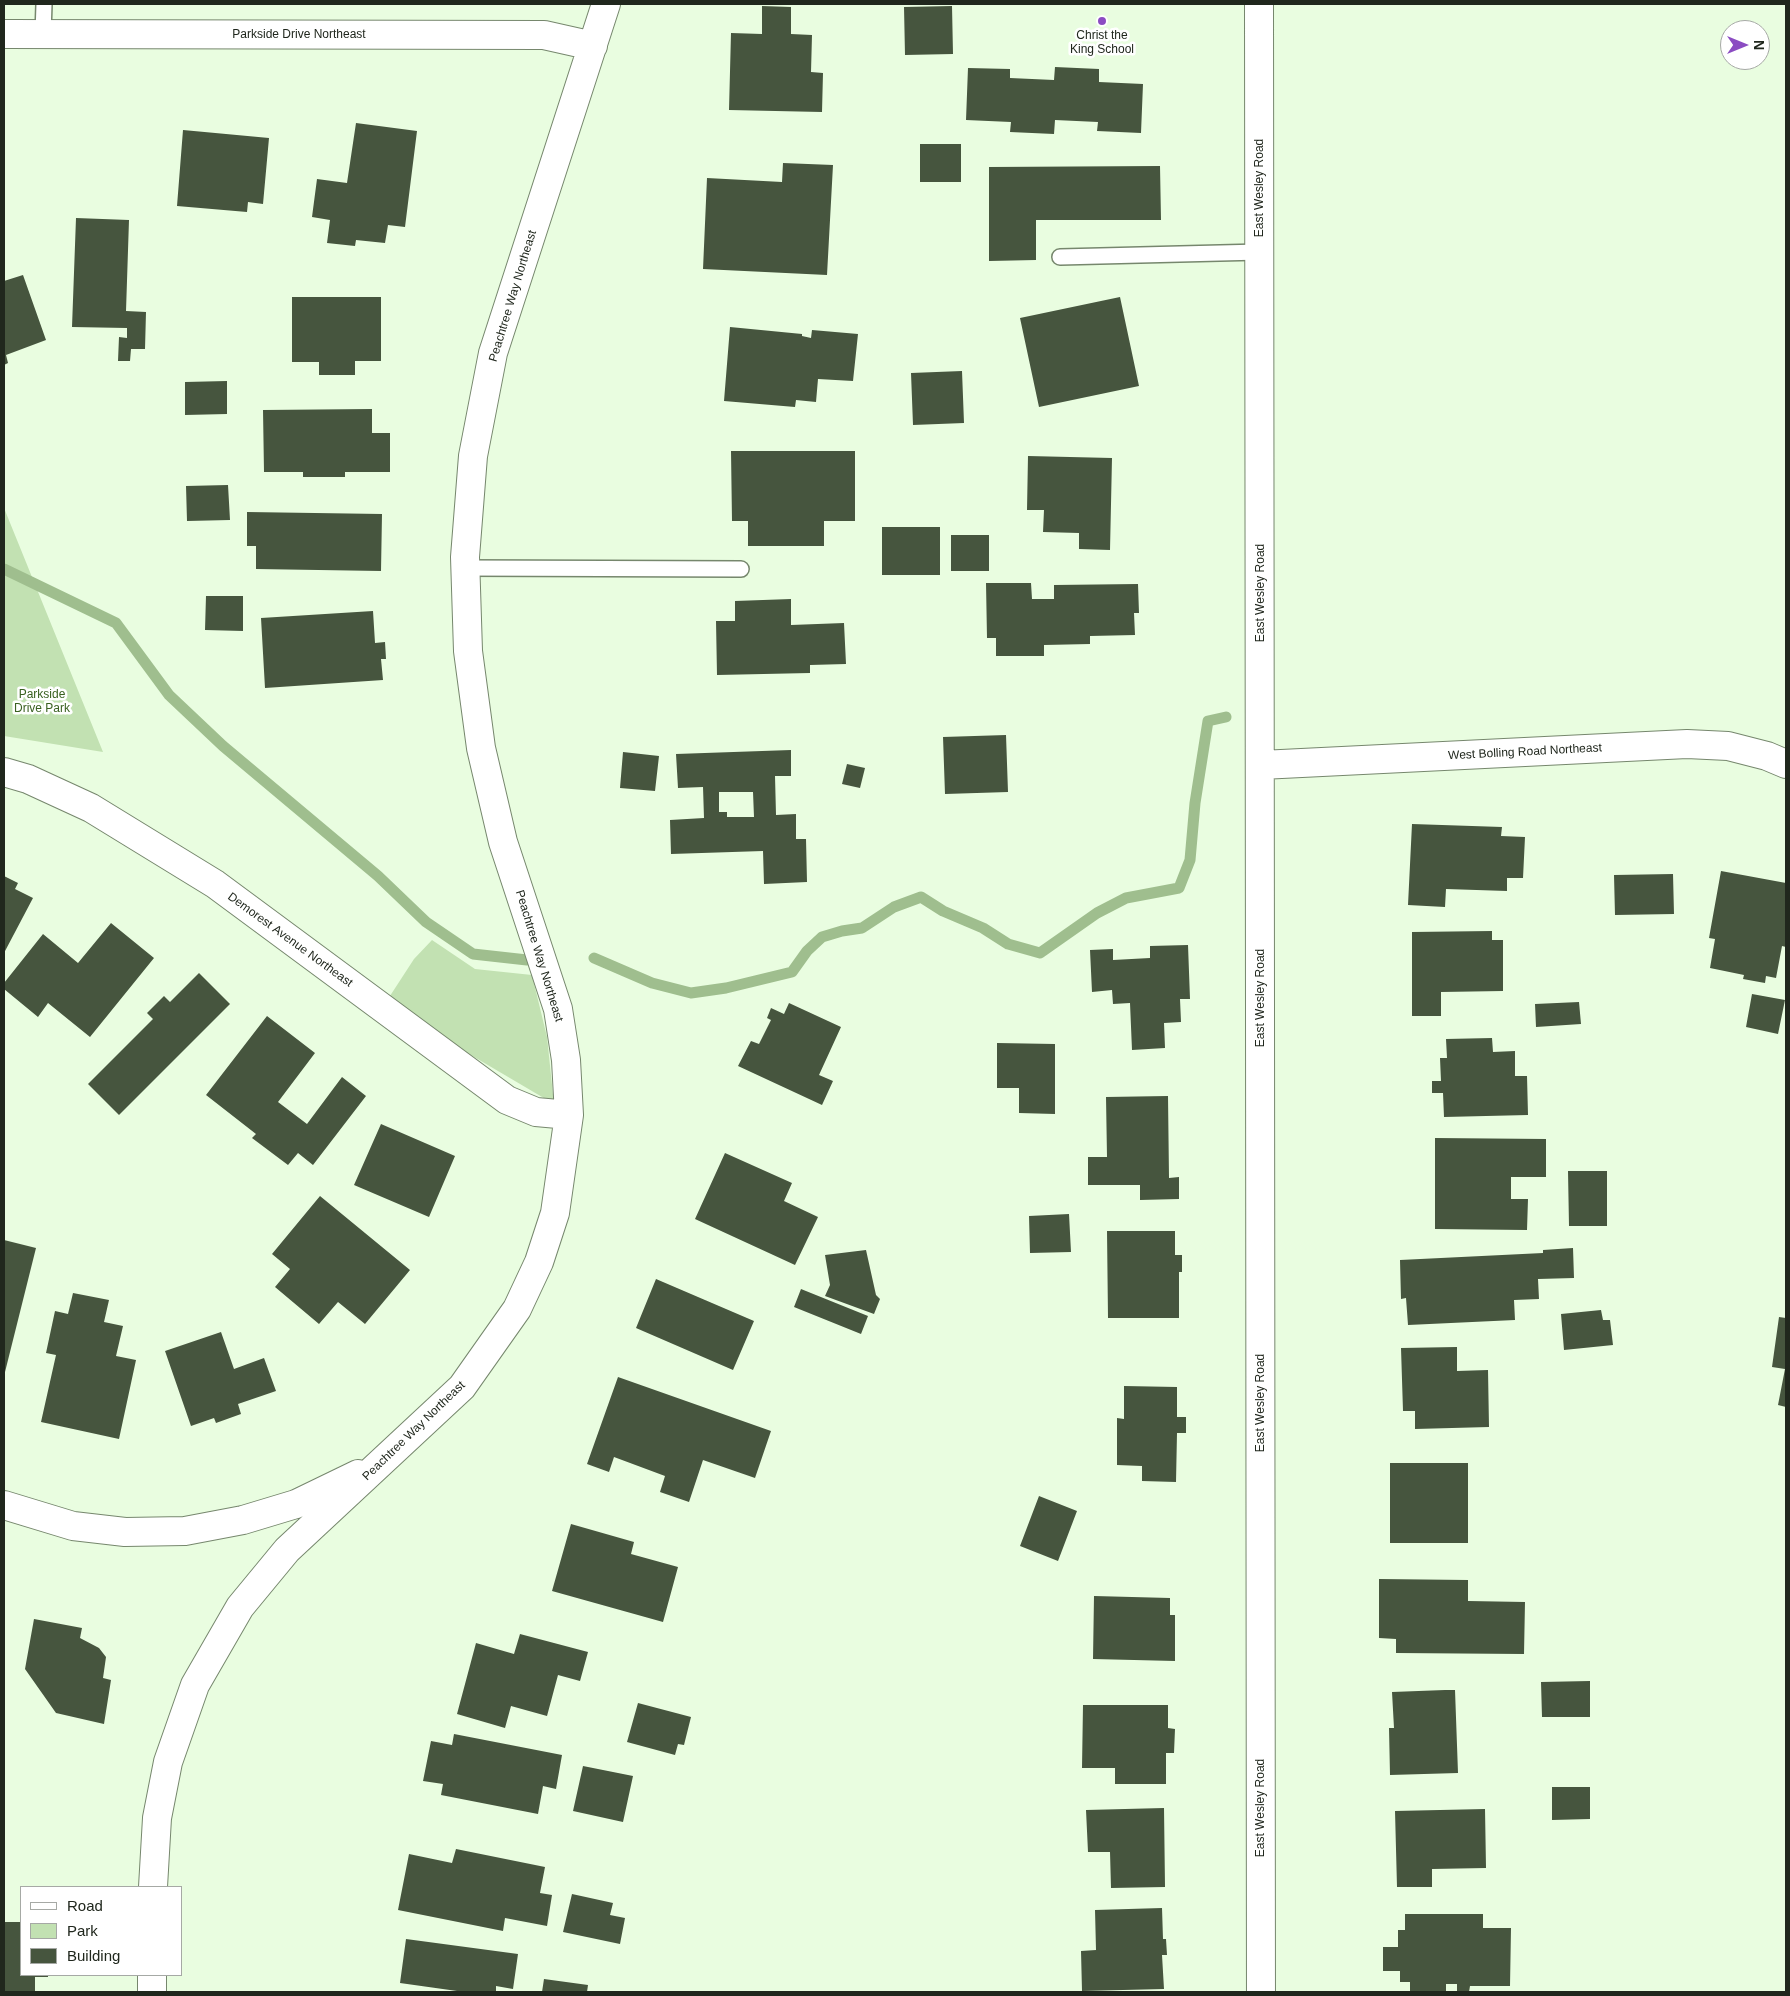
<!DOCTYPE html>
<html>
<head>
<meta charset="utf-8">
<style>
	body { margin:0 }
	#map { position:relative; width:1790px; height:1996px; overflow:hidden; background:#e9fde0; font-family:Arial,sans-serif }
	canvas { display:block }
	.frame { position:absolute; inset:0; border:5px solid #20271d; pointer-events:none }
	.legend { position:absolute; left:20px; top:1886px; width:162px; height:90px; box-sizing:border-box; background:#fff; border:1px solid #a6a9a5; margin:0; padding:6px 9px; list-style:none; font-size:15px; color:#20271d }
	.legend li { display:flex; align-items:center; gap:10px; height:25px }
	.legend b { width:25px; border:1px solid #a6a9a5 }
	.north { position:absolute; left:1720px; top:20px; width:50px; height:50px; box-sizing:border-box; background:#fff; border:1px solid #a6a9a5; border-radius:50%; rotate:90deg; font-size:14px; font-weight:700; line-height:20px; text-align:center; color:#20271d }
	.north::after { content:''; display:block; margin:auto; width:18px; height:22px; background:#8b4cc2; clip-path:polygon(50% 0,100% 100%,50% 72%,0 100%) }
</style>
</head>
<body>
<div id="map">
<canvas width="1790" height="1996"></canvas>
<div class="frame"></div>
<ul class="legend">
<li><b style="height:6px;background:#fff"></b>Road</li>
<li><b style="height:14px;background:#c2e1b2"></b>Park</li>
<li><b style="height:14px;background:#46553e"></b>Building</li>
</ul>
<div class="north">N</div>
</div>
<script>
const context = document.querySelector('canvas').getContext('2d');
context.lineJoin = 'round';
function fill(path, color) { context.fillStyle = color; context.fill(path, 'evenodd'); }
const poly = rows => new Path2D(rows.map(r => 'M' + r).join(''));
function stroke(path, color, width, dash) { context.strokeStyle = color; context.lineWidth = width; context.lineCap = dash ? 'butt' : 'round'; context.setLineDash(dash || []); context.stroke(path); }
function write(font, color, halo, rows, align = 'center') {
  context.font = font + ' Arial,sans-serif'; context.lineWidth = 5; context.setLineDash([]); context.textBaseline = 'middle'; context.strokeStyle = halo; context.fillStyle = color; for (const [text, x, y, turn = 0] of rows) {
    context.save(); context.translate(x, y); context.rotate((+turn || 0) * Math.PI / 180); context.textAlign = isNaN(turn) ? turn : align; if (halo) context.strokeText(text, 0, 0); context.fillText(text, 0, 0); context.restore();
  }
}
fill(poly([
	[4,508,103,752,4,736],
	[432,940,475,969,532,975,547,1037,554,1104,447,1041,388,999,414,959]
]), '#c2e1b2');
stroke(poly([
	[4,569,116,623,169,695,223,746,378,876,426,922,473,954,527,960],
	[594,958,652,983,691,993,726,988,792,972,807,951,822,937,842,931,862,928,894,907,921,897,943,911,983,928,1008,944,1040,953,1097,913,1126,898,1179,888,1190,860,1195,803,1208,721,1226,717]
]), '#9fbe8e', 11);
fill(poly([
	[762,6,791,7,791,34,812,35,811,72,823,73,822,112,729,110,731,33,762,34],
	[952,6,953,54,905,55,904,7],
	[1055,67,1099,69,1099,82,1143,84,1141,133,1097,131,1098,122,1055,120,1054,134,1010,132,1011,122,966,120,968,68,1010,69,1010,78,1054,80],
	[356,123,417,131,405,227,388,225,385,243,356,240,355,246,327,243,330,220,312,217,317,179,347,183],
	[183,130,269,138,263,204,248,202,247,212,177,206],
	[920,144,961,144,961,182,920,182],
	[783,163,833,165,827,275,703,269,707,178,782,182],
	[1160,166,1161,220,1036,220,1036,260,989,261,989,167],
	[76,218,129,220,126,311,146,312,145,349,131,349,130,361,118,361,119,337,127,338,127,328,72,327],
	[23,275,46,340,6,355,8,363,4,365,4,281],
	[292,297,381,297,381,361,355,361,355,375,319,375,319,362,292,362],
	[1120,297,1139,386,1039,407,1020,318],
	[730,327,802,334,802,336,811,338,812,330,858,334,853,381,818,379,816,402,796,400,795,407,724,401],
	[962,371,964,423,913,425,911,373],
	[227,381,227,414,185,415,185,382],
	[372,409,372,433,390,433,390,472,345,472,345,477,303,477,303,472,264,472,263,410],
	[731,451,855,451,855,521,824,521,824,546,748,546,748,521,732,521],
	[1028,456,1112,458,1110,550,1079,549,1079,533,1043,532,1044,510,1027,510],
	[228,485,230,520,187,521,186,486],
	[247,512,382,514,381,571,256,569,256,546,247,546],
	[882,527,940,527,940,575,882,575],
	[951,535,989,535,989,571,951,571],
	[986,583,1031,583,1032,599,1054,599,1054,585,1138,584,1139,613,1134,613,1135,635,1090,636,1090,644,1044,645,1044,656,996,656,996,638,987,638],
	[206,596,243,596,243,631,205,630],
	[791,599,791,625,844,623,846,664,810,665,810,673,717,675,716,621,735,621,735,601],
	[373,611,375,643,385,642,386,659,381,659,383,680,265,688,261,618],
	[1006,735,1008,792,945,794,943,737],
	[791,750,791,776,775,776,776,815,796,814,796,839,806,839,807,882,764,884,763,851,671,854,670,820,704,818,703,787,678,788,676,754],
	[719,792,753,792,754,817,727,817,727,812,719,812],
	[623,752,659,756,655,791,620,788],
	[847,764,865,768,860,788,842,784],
	[1412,824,1502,827,1501,836,1525,837,1523,878,1507,878,1507,891,1446,889,1445,907,1408,905],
	[1721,871,1786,883,1786,947,1782,946,1776,978,1766,976,1765,983,1743,979,1744,975,1710,968,1715,939,1709,938],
	[1673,874,1674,914,1615,915,1614,875],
	[4,876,18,883,15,889,33,898,4,953],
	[111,923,154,958,90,1037,48,1003,38,1017,4,989,4,983,43,934,78,963],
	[1492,931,1492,940,1503,940,1503,991,1441,992,1441,1016,1412,1016,1412,932],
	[1188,945,1190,999,1180,999,1181,1022,1164,1023,1165,1048,1132,1050,1130,1003,1113,1004,1112,990,1092,992,1090,950,1113,949,1113,960,1150,958,1150,946],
	[199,973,230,1004,119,1115,88,1084,153,1019,147,1013,164,996,170,1002],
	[1752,994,1785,1000,1778,1034,1746,1027],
	[1579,1002,1581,1024,1536,1027,1535,1004],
	[789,1003,841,1027,819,1075,833,1081,822,1105,738,1066,751,1041,759,1044,771,1020,767,1018,771,1008,784,1014],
	[267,1016,315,1053,278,1102,307,1124,342,1077,366,1096,313,1165,298,1153,288,1165,252,1138,256,1134,206,1095],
	[1492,1038,1493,1052,1515,1051,1515,1076,1527,1076,1528,1115,1444,1117,1443,1093,1432,1093,1432,1081,1441,1081,1440,1058,1447,1058,1446,1039],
	[997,1043,1055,1044,1055,1114,1019,1113,1019,1088,997,1088],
	[1168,1096,1169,1178,1179,1177,1179,1199,1140,1200,1140,1185,1088,1185,1088,1157,1107,1157,1106,1097],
	[381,1124,455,1156,429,1217,354,1185],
	[1435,1138,1546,1139,1546,1177,1511,1177,1511,1199,1528,1199,1527,1230,1435,1229],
	[725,1153,792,1183,784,1201,818,1217,795,1265,695,1219],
	[1568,1171,1607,1171,1607,1226,1569,1226],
	[320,1196,410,1270,365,1324,338,1302,319,1324,275,1287,290,1269,272,1254],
	[1069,1214,1071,1252,1030,1253,1029,1216],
	[1107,1231,1175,1231,1175,1255,1182,1255,1182,1272,1179,1272,1179,1318,1108,1318],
	[4,1240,36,1248,4,1376],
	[1573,1248,1574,1278,1538,1279,1539,1299,1514,1300,1515,1320,1408,1325,1406,1298,1401,1299,1400,1260,1543,1253,1543,1250],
	[866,1250,876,1295,880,1299,874,1314,825,1296,830,1285,825,1255],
	[656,1279,754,1321,733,1370,636,1328],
	[801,1289,868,1316,861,1334,794,1307],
	[73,1293,109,1300,104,1322,123,1326,116,1356,136,1360,119,1439,41,1422,56,1355,46,1353,55,1311,68,1314],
	[1601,1310,1603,1320,1610,1320,1613,1345,1564,1350,1561,1314],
	[1779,1317,1786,1318,1786,1407,1778,1405,1785,1369,1772,1367],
	[221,1332,234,1369,264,1358,276,1391,238,1404,241,1414,216,1423,214,1418,191,1426,165,1351],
	[1457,1347,1457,1371,1488,1370,1489,1427,1415,1429,1415,1411,1403,1411,1401,1348],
	[618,1377,771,1431,755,1478,703,1460,689,1502,660,1492,665,1476,614,1457,609,1472,587,1464],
	[1124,1386,1177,1387,1177,1417,1186,1417,1186,1433,1177,1433,1176,1482,1142,1481,1142,1466,1117,1465,1117,1418,1124,1419],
	[1390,1463,1468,1463,1468,1543,1390,1543],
	[1039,1496,1077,1511,1058,1561,1020,1546],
	[571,1524,634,1542,631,1554,678,1567,663,1622,552,1591],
	[1379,1579,1468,1580,1468,1601,1525,1602,1524,1654,1396,1653,1396,1639,1379,1638],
	[1094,1596,1170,1598,1170,1615,1175,1615,1175,1661,1093,1659],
	[34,1619,82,1628,80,1638,99,1648,106,1657,103,1678,111,1680,104,1724,56,1713,25,1669],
	[520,1634,588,1652,580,1681,558,1675,547,1716,511,1706,505,1728,457,1714,476,1643,514,1654],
	[1590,1681,1590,1717,1542,1717,1541,1682],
	[1445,1690,1455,1690,1458,1773,1390,1775,1389,1728,1394,1728,1392,1692],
	[638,1703,691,1717,684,1745,678,1744,675,1755,627,1742],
	[1083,1705,1168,1705,1168,1728,1175,1729,1174,1753,1166,1753,1166,1784,1115,1784,1115,1768,1082,1768],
	[454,1734,562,1755,556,1789,543,1786,538,1814,441,1795,443,1784,423,1781,431,1741,452,1745],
	[583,1766,633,1776,623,1822,573,1811],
	[1552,1787,1590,1787,1590,1819,1552,1820],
	[1164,1808,1165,1887,1111,1888,1110,1852,1088,1852,1086,1810],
	[1485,1809,1486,1868,1432,1869,1432,1887,1397,1887,1395,1811],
	[456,1849,545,1867,540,1893,552,1895,547,1926,505,1918,503,1931,398,1910,409,1854,452,1863],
	[572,1894,613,1903,610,1915,625,1918,620,1944,563,1932],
	[1162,1908,1163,1939,1166,1939,1167,1955,1162,1955,1164,1989,1082,1991,1081,1951,1096,1950,1095,1910],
	[1405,1914,1483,1914,1483,1928,1511,1928,1510,1986,1470,1986,1469,1992,1457,1992,1457,1984,1446,1984,1446,1992,1410,1992,1410,1982,1400,1982,1400,1971,1383,1971,1383,1947,1398,1947,1398,1930,1405,1930],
	[4,1922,21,1922,21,1975,48,1975,48,1977,35,1977,35,1992,4,1992],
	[406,1939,518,1954,513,1989,496,1986,496,1992,457,1992,457,1991,400,1983],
	[544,1979,588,1985,587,1992,542,1992]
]), '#46553e');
const service = poly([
	[43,34,44,4],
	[1060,257,1260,252],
	[465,568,741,569]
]);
const minor = poly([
	[1259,4,1261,1992],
	[4,34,544,35,593,46],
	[1261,765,1687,744,1728,746,1767,756,1786,764],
	[4,772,28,779,91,808,215,884,507,1100,536,1112,569,1115],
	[4,1505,73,1526,125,1532,185,1531,243,1520,296,1504,358,1474],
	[153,1887,157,1818,168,1762,195,1685,240,1607,287,1550,462,1387,517,1309,539,1262,555,1213,569,1115,566,1060,558,1009,503,842,481,748,468,651,465,557,473,456,493,353,606,4],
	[152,1992,152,1975]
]);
stroke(service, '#76876d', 18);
stroke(minor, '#76876d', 30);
stroke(service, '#fff', 15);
stroke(minor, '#fff', 28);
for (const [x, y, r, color] of [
	[1102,21,5,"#8b4cc2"]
]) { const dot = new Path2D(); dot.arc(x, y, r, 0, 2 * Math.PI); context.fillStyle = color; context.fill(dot); stroke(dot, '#fff', 2); }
write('12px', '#20271d', '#fff', [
	["Parkside Drive Northeast",299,35],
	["East Wesley Road",1260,188,-90],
	["Peachtree Way Northeast",513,296,-73],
	["East Wesley Road",1261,593,-90],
	["West Bolling Road Northeast",1525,752,-3],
	["Demorest Avenue Northeast",290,940,36],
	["Peachtree Way Northeast",539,956,73],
	["East Wesley Road",1261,998,-90],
	["East Wesley Road",1261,1403,-90],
	["Peachtree Way Northeast",414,1431,-44],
	["East Wesley Road",1261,1808,-90]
]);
write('12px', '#20271d', '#fff', [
	["Christ the",1102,36],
	["King School",1102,50]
]);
write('12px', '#3a6121', '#fff', [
	["Parkside",42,695],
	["Drive Park",42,709]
]);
</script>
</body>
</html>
